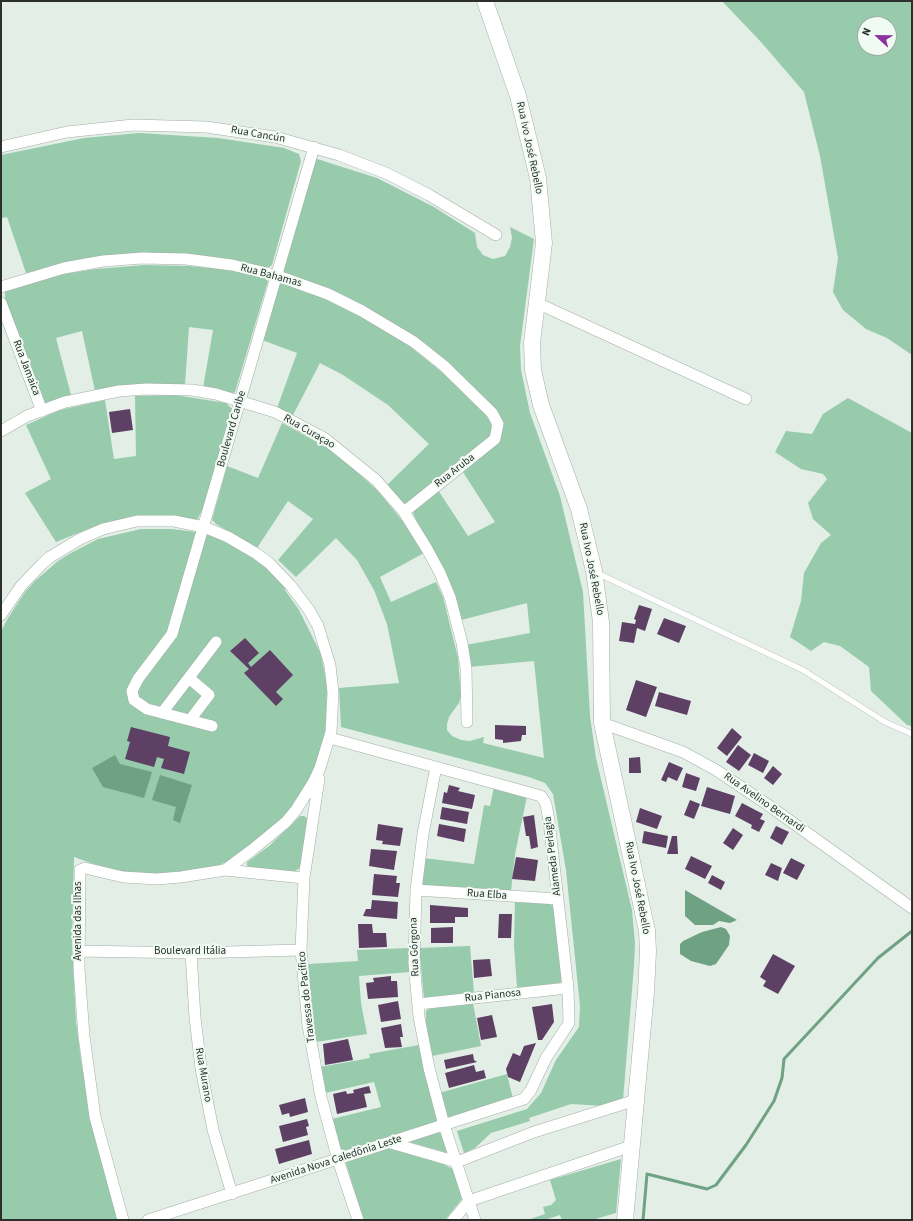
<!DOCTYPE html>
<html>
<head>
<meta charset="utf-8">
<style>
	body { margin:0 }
	#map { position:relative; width:913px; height:1221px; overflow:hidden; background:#e2eee6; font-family:"Source Sans 3",sans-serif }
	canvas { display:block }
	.frame { position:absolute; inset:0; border:2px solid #2b302d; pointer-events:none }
	.north { position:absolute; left:857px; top:16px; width:40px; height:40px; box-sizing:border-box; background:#effbf3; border:1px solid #a1aaa4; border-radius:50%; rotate:292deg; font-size:11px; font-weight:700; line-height:16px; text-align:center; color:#2b302d }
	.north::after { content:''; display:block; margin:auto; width:14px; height:18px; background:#8c339f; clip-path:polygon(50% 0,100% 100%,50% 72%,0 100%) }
</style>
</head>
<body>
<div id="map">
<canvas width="913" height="1221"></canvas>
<div class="frame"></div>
<div class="north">N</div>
</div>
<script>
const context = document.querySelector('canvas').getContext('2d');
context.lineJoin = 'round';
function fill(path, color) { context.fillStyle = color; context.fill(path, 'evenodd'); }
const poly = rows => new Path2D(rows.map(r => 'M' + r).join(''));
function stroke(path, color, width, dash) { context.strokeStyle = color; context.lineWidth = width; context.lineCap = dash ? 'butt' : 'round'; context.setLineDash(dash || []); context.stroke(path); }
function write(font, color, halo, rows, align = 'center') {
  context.font = font + ' "Source Sans 3",sans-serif'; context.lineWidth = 4; context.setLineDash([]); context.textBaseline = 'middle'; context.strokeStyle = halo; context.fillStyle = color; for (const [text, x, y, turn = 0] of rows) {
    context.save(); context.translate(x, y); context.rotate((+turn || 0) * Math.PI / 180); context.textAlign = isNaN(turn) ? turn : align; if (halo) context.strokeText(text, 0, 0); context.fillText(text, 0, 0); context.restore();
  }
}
fill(poly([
	[722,1,912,1,912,355,887,338,866,329,843,310,833,292,838,258,820,156,804,92,761,42],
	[865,24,889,24,889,48,865,48],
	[139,133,218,138,284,148,299,154,301,161,272,265,269,267,260,267,81,261,26,273,7,217,1,218,1,155,84,138],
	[314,158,377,178,434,207,475,233,477,247,483,255,493,259,505,256,510,247,512,238,510,227,534,239,520,346,521,370,530,413,560,496,583,592,590,716,596,758,632,910,635,943,634,966,623,1100,605,1106,571,1104,529,1118,530,1121,491,1133,475,1148,464,1153,457,1131,527,1109,541,1093,556,1060,579,1027,580,1006,566,870,553,794,545,783,529,777,341,727,339,688,399,683,387,624,374,590,357,560,336,538,296,577,278,560,313,519,288,501,257,548,216,524,212,520,227,466,258,478,282,423,332,450,377,490,410,530,424,553,380,577,391,602,436,582,443,597,458,658,461,696,459,703,449,717,447,724,447,730,452,736,461,740,470,741,484,737,483,743,544,758,534,661,469,667,466,645,530,633,527,603,461,620,413,513,416,508,438,490,468,536,495,522,463,472,496,443,502,426,393,324,351,299,284,273,282,270],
	[145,265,189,266,221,269,261,276,268,281,235,392,231,394,203,388,213,330,189,327,185,385,95,391,82,331,56,338,71,395,47,404,44,403,5,299,5,291,57,275,96,269],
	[282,283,308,292,343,306,379,326,408,345,454,382,486,415,491,423,492,433,489,437,407,503,402,503,387,485,429,444,388,405,343,375,320,363,293,415,277,408,297,353,262,340,277,286],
	[175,395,226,403,232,409,204,507,197,520,111,522,88,529,56,542,25,493,51,479,26,425,60,410,105,400,114,459,136,456,135,396],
	[848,398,912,433,912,726,907,725,871,691,869,667,840,646,824,642,811,651,790,637,801,601,804,573,821,543,831,535,813,519,808,503,827,479,823,474,801,469,775,452,786,431,812,434,823,414],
	[141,529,171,529,197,532,212,536,242,550,271,571,286,586,285,590,299,610,321,654,327,686,326,734,317,765,301,795,280,821,268,833,227,862,214,867,178,873,143,874,111,870,74,857,72,943,76,1021,81,1060,94,1130,118,1220,1,1220,1,631,8,618,25,592,35,581,58,561,71,553,98,539],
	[494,787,527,796,515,854,511,892,424,885,420,883,423,858,474,864,484,805,490,806],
	[300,816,304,816,307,818,303,855,300,867,297,870,293,872,247,867,247,862,269,846],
	[515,902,549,904,555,906,562,981,559,983,517,988,514,945],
	[470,946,474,993,427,999,424,998,419,948],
	[410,948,410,972,359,976,361,1003,367,1034,316,1042,308,986,309,964,358,961,357,950],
	[473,1003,481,1046,432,1056,426,1029,426,1011,430,1008],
	[419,1045,437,1120,436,1122,344,1152,340,1147,332,1119,381,1107,374,1082,325,1093,320,1067,370,1058,369,1054],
	[507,1074,513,1099,449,1118,447,1116,439,1093],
	[438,1132,443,1133,448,1153,409,1142],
	[389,1148,443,1164,453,1169,462,1199,445,1220,363,1220,346,1163,348,1161],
	[621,1159,616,1213,592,1220,562,1220,560,1215,544,1220,528,1220,545,1214,543,1207,551,1205,556,1200,550,1180]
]), '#97cbab');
fill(poly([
	[115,755,120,764,152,772,144,798,103,787,92,768],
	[160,775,192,785,180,823,173,820,176,807,152,800],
	[685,890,737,920,730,923,719,921,713,925,695,925,685,916],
	[721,927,726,929,730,936,729,945,716,964,710,966,691,961,680,954,680,944,683,941,702,932]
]), '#6ea283');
stroke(poly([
	[643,1220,647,1174,707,1189,716,1185,746,1145,774,1101,782,1078,784,1059,878,958,912,931]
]), '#6ea283', 3);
fill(poly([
	[130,409,133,430,112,433,109,412],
	[639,605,652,609,645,631,637,628,634,643,619,641,622,622,635,624,636,620,634,619],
	[664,618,686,626,679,643,657,634],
	[245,638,259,653,248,663,251,667,270,650,293,675,276,692,283,699,276,706,244,673,249,669,230,651],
	[636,680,657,687,646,717,626,710],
	[659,692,691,701,687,715,655,706],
	[495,725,526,726,526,735,522,735,521,741,503,743,503,740,495,739],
	[131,727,170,737,168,746,190,752,184,774,161,768,164,759,157,757,154,767,125,759,130,742,127,741],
	[732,728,742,737,727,756,717,748],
	[738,745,751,755,739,771,726,762],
	[754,753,769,761,763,773,748,765],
	[640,757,641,773,629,773,629,758],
	[669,762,683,768,677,781,668,777,666,782,661,780],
	[773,766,782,774,773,785,764,778],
	[686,773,700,778,696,791,682,787],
	[449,785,460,788,458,791,475,795,472,809,442,803,444,792,447,793],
	[707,787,735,796,730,814,701,806],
	[690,800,700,804,694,819,684,815],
	[742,803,763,814,760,819,765,821,759,832,751,828,752,825,735,816],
	[442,807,469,812,467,824,440,819],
	[640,808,662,816,657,829,636,822],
	[534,815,538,847,531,849,529,836,526,836,523,817],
	[378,824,403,828,400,846,382,844,383,841,376,840],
	[439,824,466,829,464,842,437,836],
	[776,826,789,832,782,845,770,838],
	[733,828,743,835,733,850,723,843],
	[644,831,668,836,666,848,642,843],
	[672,836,677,836,678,854,667,854],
	[371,849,397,851,394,870,369,866],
	[691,856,712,866,705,879,685,869],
	[516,857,538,860,535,881,512,879],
	[791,858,805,865,797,880,783,873],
	[771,863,782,868,778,881,765,875],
	[374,874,397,876,396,883,400,883,398,897,372,895],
	[712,875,725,882,721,890,708,883],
	[372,900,398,902,397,919,363,916,366,909,371,909],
	[430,905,468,908,468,917,455,917,455,923,430,923],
	[499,914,512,914,511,938,498,938],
	[358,924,372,924,373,933,386,933,387,947,359,948],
	[453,927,453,943,431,943,431,928],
	[773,954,795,966,778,994,763,986,766,981,760,977],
	[490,959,492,976,474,978,473,960],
	[391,976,391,981,397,981,398,997,368,999,366,983,374,982,373,978],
	[398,1001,401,1019,381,1022,378,1005],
	[552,1004,554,1022,542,1040,538,1040,532,1007],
	[492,1015,497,1037,481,1040,477,1018],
	[401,1024,403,1037,400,1037,402,1047,385,1048,381,1028],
	[348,1039,353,1060,325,1065,323,1044],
	[536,1043,520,1082,508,1077,506,1069,513,1053,520,1056,524,1046],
	[473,1054,474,1060,477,1062,446,1069,444,1060],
	[474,1065,476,1072,484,1070,486,1078,449,1088,445,1073],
	[369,1086,371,1093,364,1094,367,1107,337,1114,333,1094,346,1091,347,1094,354,1093,353,1090],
	[305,1098,308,1112,290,1117,289,1113,282,1115,279,1105],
	[307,1119,309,1126,306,1127,308,1135,283,1142,279,1126],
	[309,1140,312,1154,279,1164,275,1149]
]), '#5e4065');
const lane = poly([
	[597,573,803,670,885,722,912,734]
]);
const street = poly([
	[1,147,67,132,133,125,206,127,275,137,339,155,388,174,429,195,496,235],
	[1,287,64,268,103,261,142,258,186,259,232,265,275,275,328,294,362,311,414,342,443,365,492,413,498,424,495,439,404,512],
	[1,303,42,411],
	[537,303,746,399],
	[1,431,27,416,65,402,119,391,146,389,192,390,216,394,275,412,324,438,376,480,404,512,427,549,440,573,450,597,462,643,466,668,467,722],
	[1,615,21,586,42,564,50,557,80,539,103,529,137,521,174,521,204,527,228,537,257,554,269,563,291,586,309,610,318,626,330,665,333,693,331,732,320,768,313,783,296,810,286,822,252,850,225,870,181,877,157,879,123,877,85,868,80,870,79,969,84,1036,95,1117,123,1220],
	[189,678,209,695,190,720],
	[162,713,216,642],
	[602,723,683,752,716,770,768,805,912,908],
	[212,726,147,709,134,700,132,691,138,679,172,634,314,147],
	[436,767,423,834,416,890,414,963,419,1017,429,1068,444,1125,475,1220],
	[319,779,304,878,301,950,308,1025,321,1097,338,1160,358,1220],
	[225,870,304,878],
	[416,890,558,899],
	[79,951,191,953,301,950],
	[191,953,195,1018,201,1068,213,1130,232,1194],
	[418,1004,568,988],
	[391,1143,457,1162,534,1132,636,1100],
	[148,1220,524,1099,531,1090,546,1058,569,1023,568,988,549,821,546,804,541,796,330,738],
	[453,1220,469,1201,631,1146]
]);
const secondary = poly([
	[485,1,518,96,538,178,544,243,532,343,533,370,541,405,579,509,594,571,601,622,602,723,647,931,648,951,646,992,625,1220]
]);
stroke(lane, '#a3aea7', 6);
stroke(street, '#a3aea7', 12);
stroke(secondary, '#a3aea7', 17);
stroke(lane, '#fff', 5.5);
stroke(street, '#fff', 11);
stroke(secondary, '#fff', 16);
write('11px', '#2b302d', '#effbf3', [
	["Rua Cancún",258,135,10],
	["Rua Ivo José Rebello",529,148,78],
	["Rua Bahamas",271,276,15],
	["Rua Jamaica",26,368,69],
	["Boulevard Caribe",232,429,-74],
	["Rua Curaçao",309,432,30],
	["Rua Aruba",455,471,-38],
	["Rua Ivo José Rebello",591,569,79],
	["Rua Avelino Bernardi",764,803,35],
	["Alameda Perlagia",553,856,-97],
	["Rua Ivo José Rebello",637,888,79],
	["Rua Elba",487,895,4],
	["Avenida das Ilhas",79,921,-90],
	["Rua Górgona",415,947,-92],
	["Boulevard Itália",190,952],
	["Rua Pianosa",493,996,-6],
	["Travessa do Pacífico",307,997,-96],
	["Rua Murano",203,1075,80],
	["Avenida Nova Caledônia Leste",336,1160,-18]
]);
</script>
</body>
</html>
